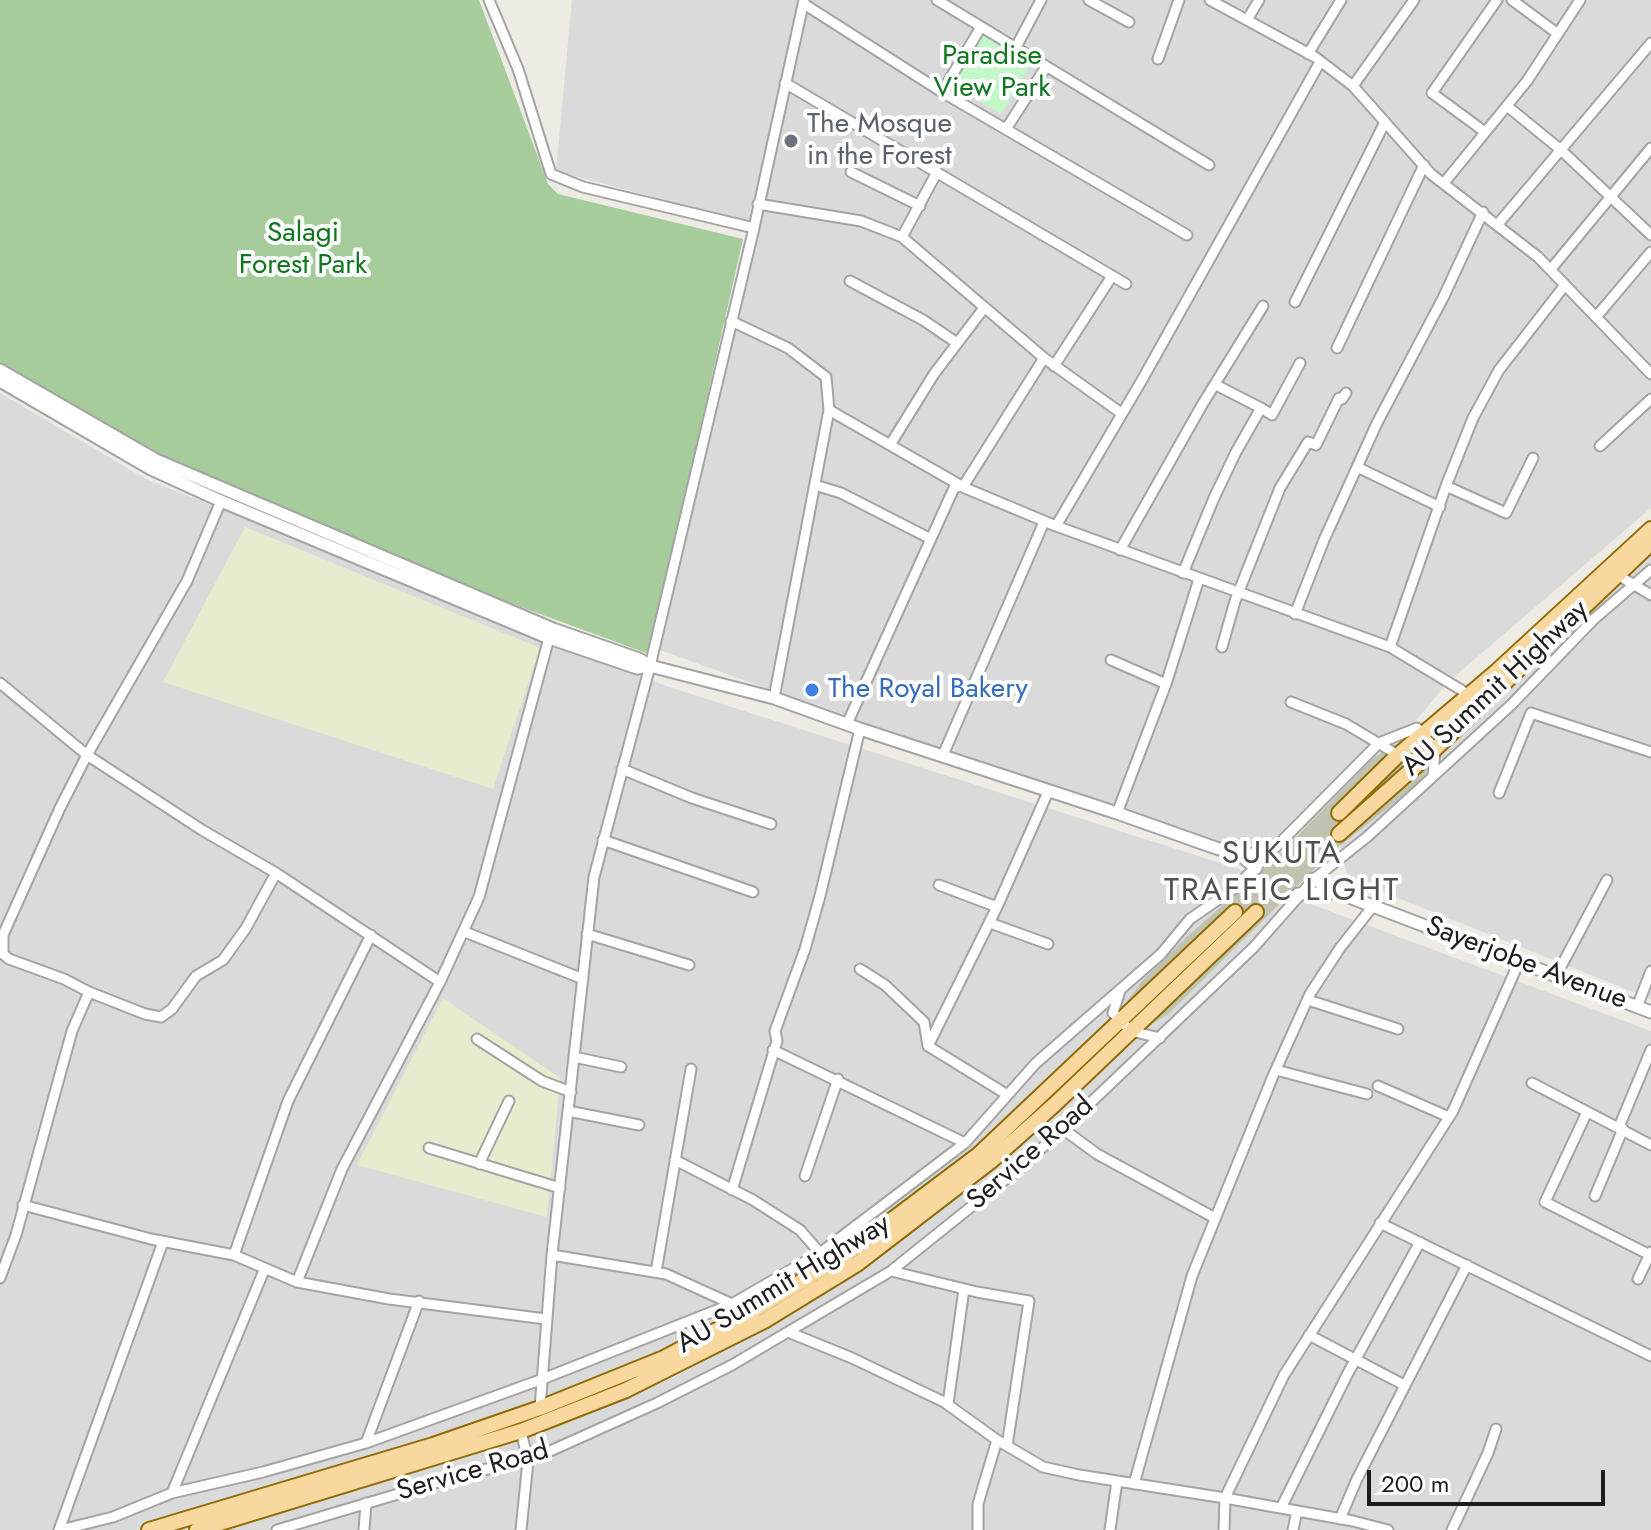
<!DOCTYPE html>
<html>
<head>
<meta charset="utf-8">
<style>
	body { margin:0 }
	#map { position:relative; width:1651px; height:1530px; overflow:hidden; background:#eeebe4; font-family:Jost,sans-serif }
	canvas { display:block }
	.scale { position:absolute; left:1367px; top:1470px; width:238px; height:36px; box-sizing:border-box; border:4px solid #1d1d1d; border-top:0; padding-left:10px; font-size:24px; line-height:28px; white-space:nowrap; color:#1d1d1d; -webkit-text-stroke:6px #fff; paint-order:stroke }
</style>
</head>
<body>
<div id="map">
<canvas width="1651" height="1530"></canvas>
<div class="scale">200 m</div>
</div>
<script>
const context = document.querySelector('canvas').getContext('2d');
context.lineJoin = 'round';
function fill(path, color) { context.fillStyle = color; context.fill(path, 'evenodd'); }
const poly = rows => new Path2D(rows.map(r => 'M' + r).join(''));
function stroke(path, color, width, dash) { context.strokeStyle = color; context.lineWidth = width; context.lineCap = dash ? 'butt' : 'round'; context.setLineDash(dash || []); context.stroke(path); }
function write(font, color, halo, rows, align = 'center') {
  context.font = font + ' Jost,sans-serif'; context.lineWidth = 8; context.setLineDash([]); context.textBaseline = 'middle'; context.strokeStyle = halo; context.fillStyle = color; for (const [text, x, y, turn = 0] of rows) {
    context.save(); context.translate(x, y); context.rotate((+turn || 0) * Math.PI / 180); context.textAlign = isNaN(turn) ? turn : align; if (halo) context.strokeText(text, 0, 0); context.fillText(text, 0, 0); context.restore();
  }
}
fill(poly([
	[572,0,1651,0,1651,508,1448,682,1339,813,1282,873,660,650,761,226,556,171],
	[0,393,146,479,666,686,1267,878,1000,1133,768,1302,610,1379,368,1470,135,1530,0,1530],
	[1651,543,1651,999,1348,878,1339,842],
	[1284,894,1651,1031,1651,1530,186,1530,554,1424,675,1377,811,1298,946,1204,1116,1054]
]), '#dbdada');
fill(poly([
	[1407,738,1421,743,1427,751,1428,766,1423,780,1331,853,1167,1015,1142,1029,1129,1019,1123,1007,1142,981,1190,934,1279,855,1373,758]
]), '#c1c2af');
fill(poly([
	[245,527,540,648,493,789,163,682],
	[443,998,560,1078,547,1217,357,1165]
]), '#e8eccf');
fill(poly([
	[0,0,479,0,548,184,558,194,743,239,649,654,412,567,144,454,0,373]
]), '#a5cc9a');
fill(poly([
	[983,32,1032,62,1001,114,951,84]
]), '#c2f7ca');
const minor = poly([
	[489,0,518,69,551,174,583,187,754,228],
	[937,0,1209,165],
	[1089,0,1129,22],
	[1210,0,1315,57,1353,86,1431,174,1538,257,1651,374],
	[1512,0,1558,34],
	[804,4,942,92,1187,235],
	[1247,20,1259,0],
	[1015,49,1041,0],
	[1308,54,1341,0],
	[1158,59,1179,0],
	[785,83,1126,284],
	[1353,86,1414,0],
	[942,92,981,27],
	[1507,106,1561,150,1651,235],
	[1006,129,1046,67],
	[1485,132,1432,93,1497,0],
	[851,172,920,206],
	[1444,183,1527,81,1580,0],
	[758,204,861,221,902,237,1044,358,1121,413],
	[1498,224,1651,43],
	[902,237,937,172],
	[1551,269,1651,148],
	[850,281,923,320,957,343],
	[1295,302,1385,122],
	[1596,317,1651,252],
	[731,321,788,348,826,377,829,410,774,698],
	[1337,348,1424,165],
	[1054,366,1112,276],
	[1216,385,1261,408],
	[829,410,965,488,1056,526,1390,647,1468,694],
	[890,445,934,374,984,308],
	[1600,446,1651,399],
	[1357,467,1440,507],
	[815,485,841,493,931,539],
	[1446,486,1506,513,1533,458],
	[221,501,187,581,87,755,60,808,3,935,3,954,9,959,64,979,89,992,145,1014,161,1017,172,1009,196,976,223,960,246,928,276,873],
	[1056,526,1142,380,1320,62],
	[1120,550,1202,405,1263,306],
	[1183,573,1214,498,1236,452,1261,408,1272,415,1300,363],
	[1616,574,1651,595],
	[1295,614,1324,540,1377,423,1443,298,1483,212],
	[1222,647,1235,601,1280,488,1308,442,1316,445,1339,398,1342,399,1346,393],
	[1390,647,1446,486,1473,418,1499,370,1565,285],
	[1111,660,1166,684],
	[0,683,87,755,202,830,276,873,440,982],
	[1291,702,1346,724,1398,755],
	[847,724,954,488,964,485,1044,358],
	[943,755,1044,522],
	[622,769,692,798,771,824],
	[1499,793,1531,713,1651,752],
	[1117,813,1166,684,1199,579],
	[603,840,753,892],
	[939,885,997,907],
	[990,923,1048,944],
	[465,932,583,979],
	[587,934,689,965],
	[860,969,885,985,924,1022,928,1046,1006,1094],
	[1556,976,1607,880],
	[1120,991,1113,1013,1131,1031,1160,1038],
	[1308,1000,1398,1029],
	[1637,1007,1651,971],
	[477,1039,542,1081,571,1092],
	[928,1046,997,907,1048,792],
	[773,1050,965,1143],
	[574,1057,621,1067],
	[1276,1070,1367,1094],
	[1532,1083,1651,1145],
	[1378,1086,1449,1117],
	[568,1111,639,1125],
	[1587,1112,1545,1202,1650,1255],
	[1619,1127,1651,1050],
	[1063,1129,1097,1154,1215,1218],
	[429,1148,560,1188],
	[675,1160,753,1200,800,1230,820,1253],
	[479,1164,509,1101],
	[805,1176,838,1079],
	[732,1190,777,1041,775,1031,805,949,820,896,860,729],
	[1595,1196,1623,1129],
	[23,1205,151,1239,234,1255,297,1282,389,1299,546,1319],
	[1380,1223,1651,1356],
	[234,1255,288,1101,371,935],
	[552,1255,666,1274,732,1304],
	[891,1271,977,1292,1029,1301,1007,1446],
	[656,1272,691,1069],
	[0,1278,16,1235,72,1031,89,992],
	[1638,1279,1651,1252],
	[297,1282,342,1169,440,982,479,897,549,638],
	[788,1332,852,1358,944,1402,997,1440,1043,1467,1079,1475,1225,1498,1353,1521,1388,1530],
	[1309,1335,1404,1385],
	[948,1404,964,1289],
	[540,1408,552,1255,594,877,650,666,754,228,804,0],
	[366,1443,419,1301],
	[1134,1484,1192,1276,1273,1076,1310,994,1340,948,1373,906],
	[172,1493,265,1268],
	[1281,1508,1347,1375,1420,1242],
	[1340,1519,1357,1479,1467,1265],
	[59,1530,163,1242],
	[60,1530,113,1517,172,1493,263,1472,366,1443,540,1380,732,1304,820,1253,965,1143,1036,1063,1161,954,1190,919,1236,887,1379,743,1417,728,1435,749,1433,776],
	[277,1530,472,1472,528,1461,657,1403,732,1365,891,1271,1022,1166,1063,1129,1254,947,1314,879,1367,837,1511,705,1594,619,1651,570],
	[364,1530,366,1503],
	[521,1530,528,1461,521,1431],
	[978,1530,978,1504,997,1440],
	[1110,1530,1117,1481],
	[1224,1530,1225,1498,1284,1375,1453,1111,1519,962],
	[1293,1530,1297,1511],
	[1452,1530,1488,1453,1496,1429]
]);
const tertiary = poly([
	[0,370,156,460,553,629,639,659,650,666,774,698,860,729,1117,813,1216,848,1240,855,1271,853],
	[0,381,151,469,221,501,549,638,637,668,649,666],
	[1240,855,1256,868],
	[1314,879,1336,892,1651,1012],
	[1298,894,1335,892]
]);
const primary = poly([
	[1339,813,1398,755,1497,671,1651,529],
	[1339,834,1435,749,1651,543],
	[149,1530,433,1445,540,1408,664,1358,753,1311,848,1253,978,1155,1235,912],
	[197,1530,521,1431,626,1390,764,1321,857,1264,991,1161,1054,1105,1256,912]
]);
stroke(minor, '#a4a4a4', 13);
stroke(tertiary, '#a4a4a4', 15);
stroke(primary, '#906c07', 18);
stroke(minor, '#fff', 9);
stroke(tertiary, '#fff', 11);
stroke(primary, '#f8d89f', 14);
for (const [x, y, r, color] of [
	[791,141,8,"#6b7280"],
	[812,690,8,"#3f7fe0"]
]) { const dot = new Path2D(); dot.arc(x, y, r, 0, 2 * Math.PI); context.fillStyle = color; context.fill(dot); stroke(dot, '#fff', 3); }
write('28px', '#107720', '#fff', [
	["Paradise",992,57],
	["View Park",992,89],
	["Salagi",303,234],
	["Forest Park",303,266]
]);
write('28px', '#5b616d', '#fff', [
	["The Mosque",807,125],
	["in the Forest",807,157]
], 'left');
write('28px', '#1d1d1d', '#fff', [
	["AU Summit Highway",1496,689,-43],
	["Sayerjobe Avenue",1526,964,21],
	["Service Road",1031,1154,-41],
	["AU Summit Highway",784,1285,-31],
	["Service Road",473,1472,-16]
]);
write('28px', '#366cbe', '#fff', [
	["The Royal Bakery",828,690]
], 'left');
context.letterSpacing = '2px';
write('32px', '#505050', '#fff', [
	["SUKUTA",1282,855],
	["TRAFFIC LIGHT",1282,892]
]);
context.letterSpacing = '0px';
</script>
</body>
</html>
